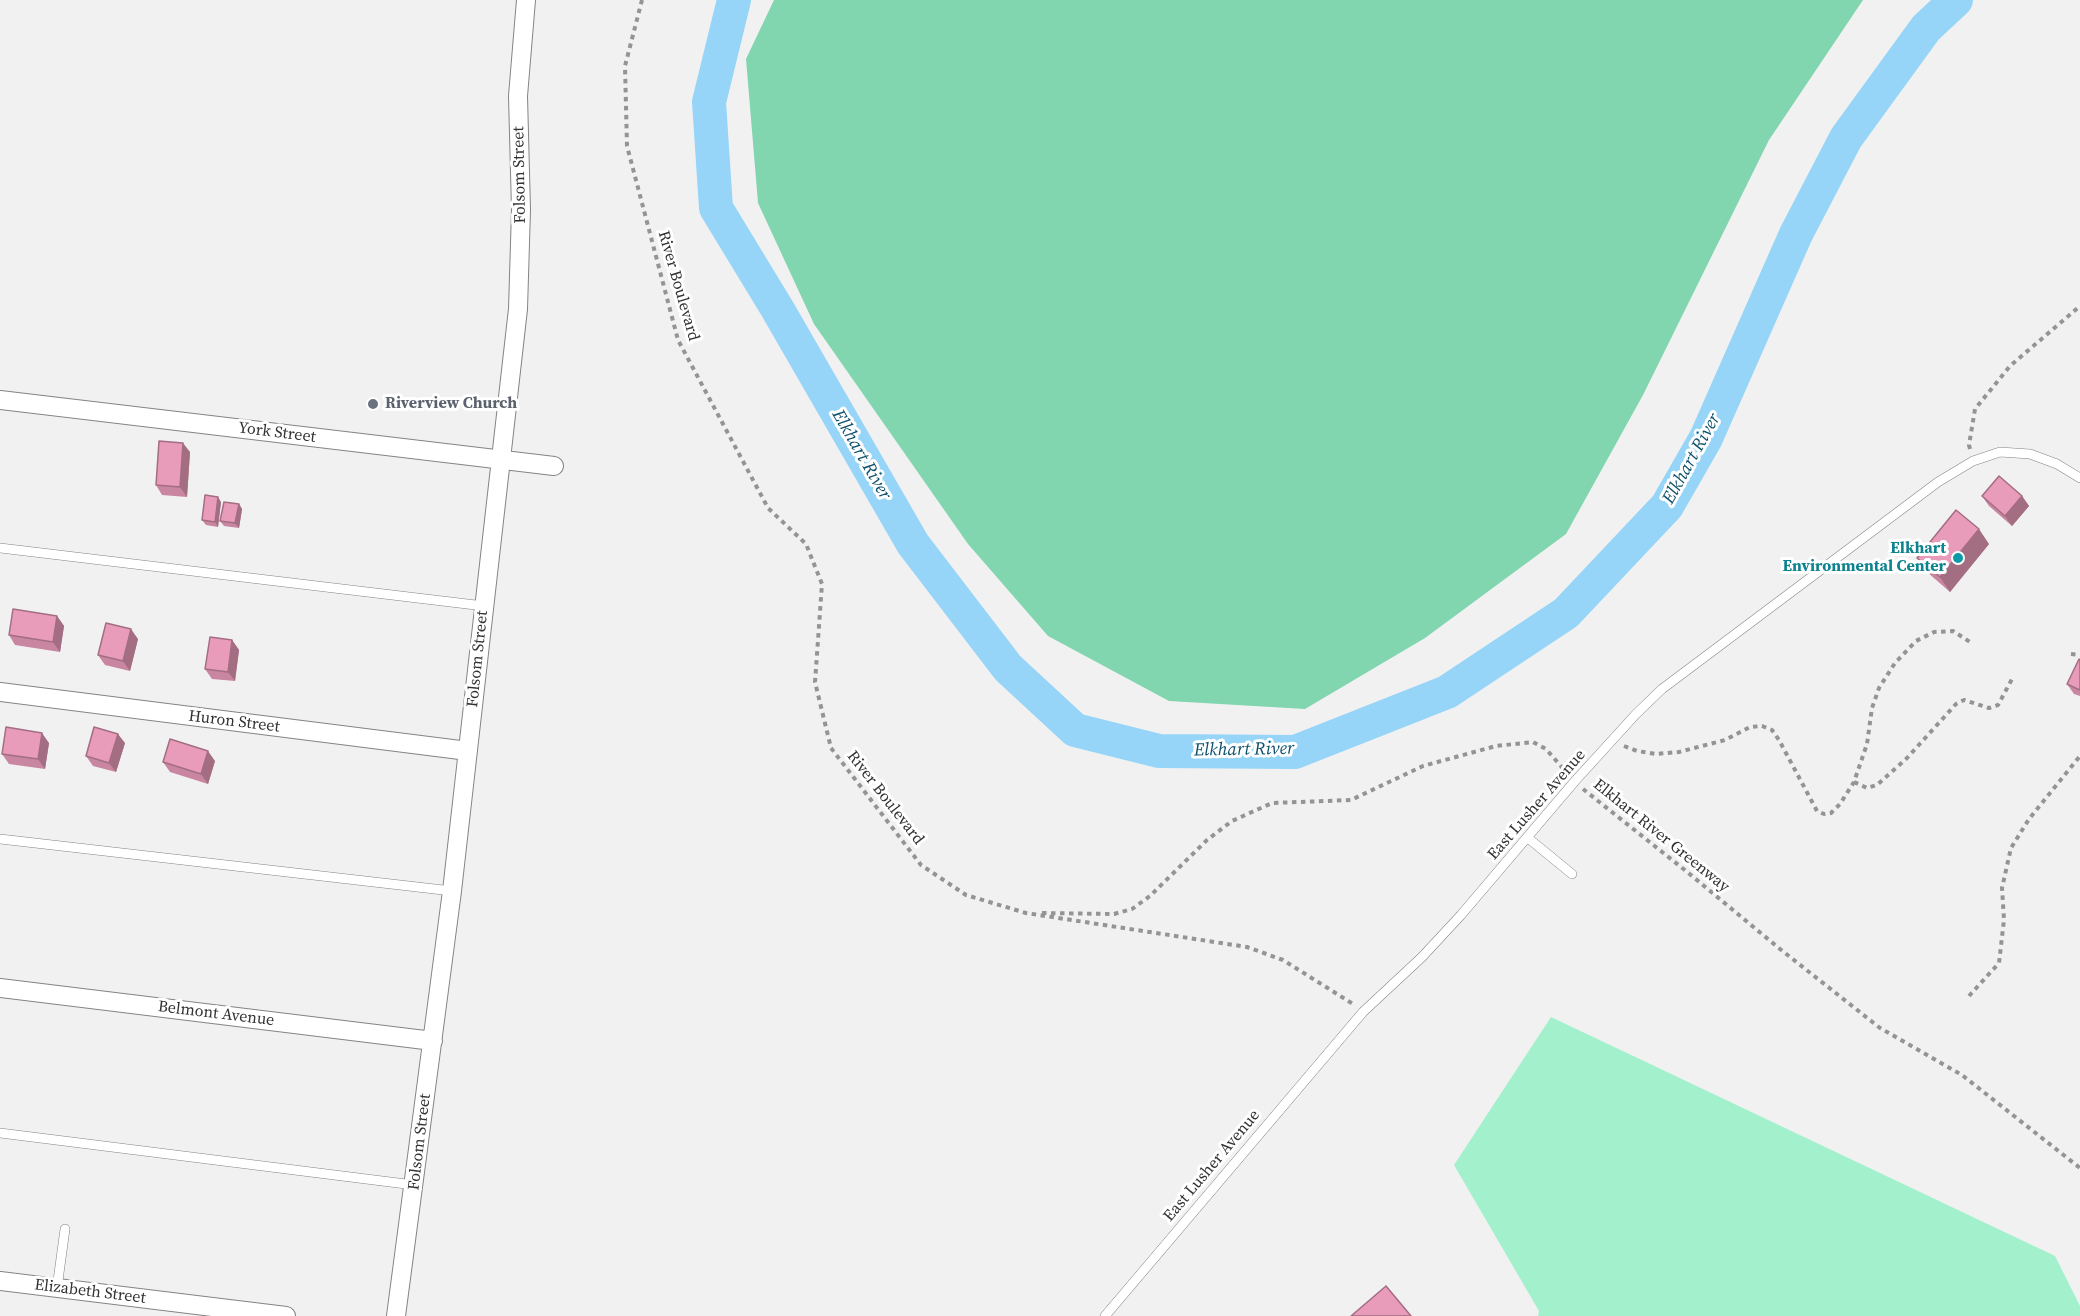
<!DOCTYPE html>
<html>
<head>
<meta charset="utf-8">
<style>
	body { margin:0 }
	canvas { display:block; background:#f1f1f2 }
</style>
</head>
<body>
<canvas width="2080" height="1316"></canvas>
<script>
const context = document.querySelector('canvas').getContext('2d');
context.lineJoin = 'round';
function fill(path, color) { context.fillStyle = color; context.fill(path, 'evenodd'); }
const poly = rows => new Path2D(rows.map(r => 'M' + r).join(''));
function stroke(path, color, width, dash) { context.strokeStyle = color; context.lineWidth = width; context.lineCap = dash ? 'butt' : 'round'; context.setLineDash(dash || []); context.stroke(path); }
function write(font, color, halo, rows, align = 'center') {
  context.font = font + ' "Source Serif 4",serif'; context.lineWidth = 6; context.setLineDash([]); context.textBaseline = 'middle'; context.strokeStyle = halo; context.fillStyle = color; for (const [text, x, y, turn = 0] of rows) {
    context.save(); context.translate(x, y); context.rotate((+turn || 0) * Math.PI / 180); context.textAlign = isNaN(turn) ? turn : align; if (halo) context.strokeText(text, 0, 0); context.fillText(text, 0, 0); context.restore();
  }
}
fill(poly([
	[1551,1017,2055,1256,2080,1306,2080,1316,1538,1316,1539,1311,1454,1165]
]), '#a2f0cc');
fill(poly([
	[774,0,1863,0,1769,140,1643,395,1566,534,1425,638,1305,709,1169,701,1048,636,968,544,814,324,758,203,746,59]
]), '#81d6b0');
stroke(poly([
	[734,0,709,102,716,208,778,310,913,544,1008,668,1075,730,1159,751,1295,752,1447,692,1566,613,1667,506,1706,438,1796,234,1846,138,1926,28,1956,0]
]), '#96d5f7', 34);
const service = poly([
	[0,548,484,606],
	[1528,838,1572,874],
	[0,839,452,891],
	[0,1133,414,1185],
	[57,1288,65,1229],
	[1105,1316,1363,1012,1422,957,1461,915,1575,781,1636,714,1662,689,1938,482,1973,461,2000,452,2030,454,2057,464,2080,478]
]);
const minor = poly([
	[0,400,554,466],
	[0,692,468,751],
	[0,988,433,1041],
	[0,1281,286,1316],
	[396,1316,452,891,518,309,521,210,518,96,526,0]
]);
stroke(service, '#848485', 10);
stroke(minor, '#848485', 20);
stroke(poly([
	[642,0,625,66,627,146,678,340,768,508,806,544,822,584,815,682,831,748,921,865,966,895,1026,913,1247,947,1283,960,1353,1004],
	[1970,449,1969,445,1975,409,2010,366,2080,306],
	[2071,654,2080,655],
	[1624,746,1637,751,1656,754,1679,752,1725,740,1750,727,1762,726,1772,730,1779,740,1817,811,1824,814,1831,813,1840,804,1854,782,1867,744,1872,708,1879,688,1895,663,1916,641,1934,632,1953,631,1970,642],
	[1854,782,1867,788,1877,785,1907,758,1956,704,1964,700,1989,708,1998,705,2012,679],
	[1583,789,1686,871,1780,949,1880,1028,1962,1075,2080,1168],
	[1042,913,1114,914,1132,909,1150,896,1207,840,1232,821,1272,803,1351,800,1423,766,1496,746,1533,742,1546,749,1567,773],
	[1969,996,1999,963,2004,920,2002,888,2011,848,2029,819,2080,756]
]), '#949495', 4, [4.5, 4.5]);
stroke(service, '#fff', 9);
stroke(minor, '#fff', 18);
fill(poly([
	[190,452,187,497,162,495,156,485],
	[1982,496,2022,496,2029,506,2012,526,1989,506],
	[221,502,218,527,206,525,202,520],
	[239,504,242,509,239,528,224,526,220,521],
	[1989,544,1950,592,1927,572,1917,558],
	[57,616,64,626,60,652,15,645,9,635],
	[138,639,130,671,105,665,98,655],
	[232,640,239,650,235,681,212,679,205,669],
	[2080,660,2080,696,2074,694,2067,684],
	[49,743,45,769,9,764,2,754],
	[125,743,116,772,93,766,86,756],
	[215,761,208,784,170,772,163,762]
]), '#c886a0');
fill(poly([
	[183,443,190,452,187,497,180,487],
	[2022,496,2029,506,2012,526,2005,516],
	[218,497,221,502,218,527,215,522],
	[239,504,242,509,239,528,235,523],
	[1979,529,1989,544,1950,592,1940,577],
	[57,616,64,626,60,652,53,642],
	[131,629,138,639,130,671,123,661],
	[232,640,239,650,235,681,228,672],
	[42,733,49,743,45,769,38,759],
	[118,734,125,743,116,772,109,763],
	[208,751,215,761,208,784,201,774]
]), '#a36d82');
const building = poly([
	[159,441,183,443,180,487,156,485,159,441],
	[1999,476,2022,496,2005,516,1982,496,1999,476],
	[205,495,218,497,215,522,202,520,205,495],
	[224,502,239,504,235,523,220,521,224,502],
	[1956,510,1979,529,1940,577,1917,558,1956,510],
	[13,609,57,616,53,642,9,635,13,609],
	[106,623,131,629,123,661,98,655,106,623],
	[210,637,232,640,228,672,205,669,210,637],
	[2079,659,2080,660,2080,690,2067,684,2079,659],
	[6,727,42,733,38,759,2,754,6,727],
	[94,727,118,734,109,763,86,756,94,727],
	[170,739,208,751,201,774,163,762,170,739],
	[1386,1286,1411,1316,1351,1316,1386,1286]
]);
fill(building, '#e99cba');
stroke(building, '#a36d82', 1.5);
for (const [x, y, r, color] of [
	[373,404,6,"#6b7280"],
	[1958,558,6,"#0f9aa8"]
]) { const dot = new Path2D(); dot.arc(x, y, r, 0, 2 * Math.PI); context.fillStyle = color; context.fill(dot); stroke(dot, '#fff', 2); }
write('16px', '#323233', '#fff', [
	["Folsom Street",520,175,-91],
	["River Boulevard",678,286,74],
	["York Street",277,433,7],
	["Folsom Street",478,659,-84],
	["Huron Street",234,722,7],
	["River Boulevard",885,798,52],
	["East Lusher Avenue",1537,805,-49],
	["Elkhart River Greenway",1661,836,39],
	["Belmont Avenue",216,1014,7],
	["Folsom Street",420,1142,-83],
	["East Lusher Avenue",1212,1166,-50],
	["Elizabeth Street",90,1292,7]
]);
write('bold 16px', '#5b616d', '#fff', [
	["Riverview Church",385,404]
], 'left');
write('bold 16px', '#0d838f', '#fff', [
	["Elkhart",1946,549],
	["Environmental Center",1946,567]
], 'right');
write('italic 18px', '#0d506c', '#fff', [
	["Elkhart River",861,455,60],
	["Elkhart River",1692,459,-61],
	["Elkhart River",1244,750,-1]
]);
</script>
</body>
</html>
